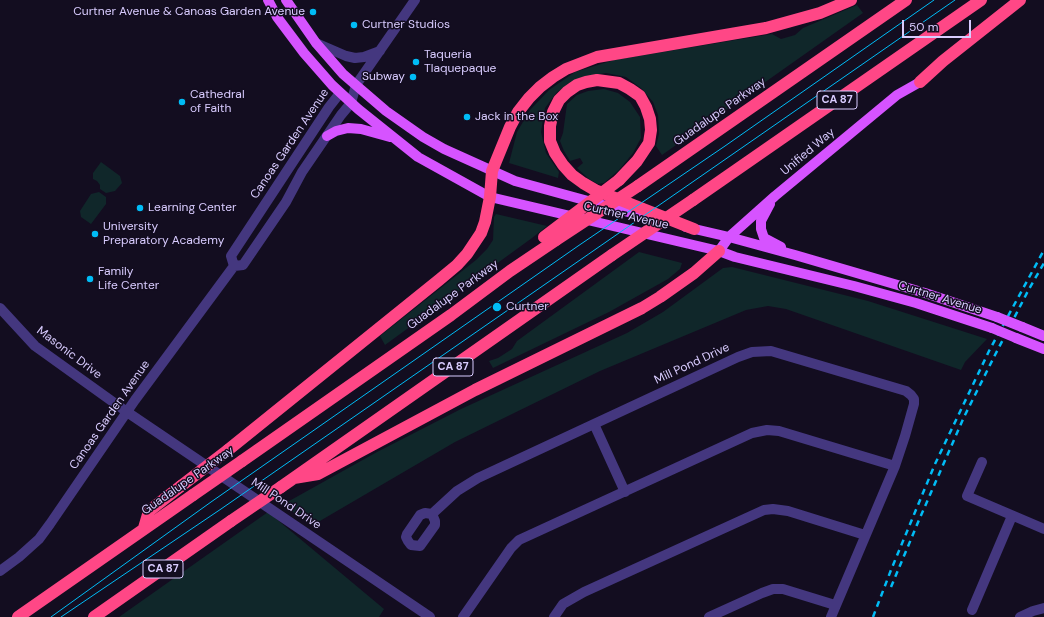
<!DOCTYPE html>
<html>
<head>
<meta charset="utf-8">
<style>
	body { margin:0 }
	#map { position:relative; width:1044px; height:617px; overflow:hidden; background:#130d20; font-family:"DM Sans",sans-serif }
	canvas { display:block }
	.scale { position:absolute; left:902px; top:20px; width:69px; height:18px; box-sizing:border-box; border:2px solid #d9ccff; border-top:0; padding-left:5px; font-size:12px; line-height:14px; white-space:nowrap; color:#d9ccff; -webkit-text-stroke:3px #130d20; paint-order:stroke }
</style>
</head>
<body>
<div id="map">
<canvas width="1044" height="617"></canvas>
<div class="scale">50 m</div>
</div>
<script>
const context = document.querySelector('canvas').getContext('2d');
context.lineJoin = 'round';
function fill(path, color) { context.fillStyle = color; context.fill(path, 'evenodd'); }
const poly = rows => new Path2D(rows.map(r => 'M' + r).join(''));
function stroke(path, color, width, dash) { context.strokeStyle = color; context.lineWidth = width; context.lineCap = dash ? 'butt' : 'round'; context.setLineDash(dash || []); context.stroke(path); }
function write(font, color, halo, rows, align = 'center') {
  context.font = font + ' "DM Sans",sans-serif'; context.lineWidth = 3; context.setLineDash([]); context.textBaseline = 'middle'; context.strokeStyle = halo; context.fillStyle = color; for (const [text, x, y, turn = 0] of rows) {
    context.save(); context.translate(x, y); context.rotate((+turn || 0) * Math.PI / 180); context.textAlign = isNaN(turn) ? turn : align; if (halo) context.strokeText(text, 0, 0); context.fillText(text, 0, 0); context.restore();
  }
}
fill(poly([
	[857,5,863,13,662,155,656,146,659,134,658,115,653,102,642,89,626,77,606,73,586,76,572,82,557,92,545,108,541,132,546,153,559,172,558,178,509,163,517,132,530,110,549,90,575,72,614,60,772,34,781,39,795,35,803,28],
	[604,89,618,93,630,102,640,117,641,138,633,153,619,170,604,183,598,184,589,179,577,168,583,163,580,158,570,161,564,151,560,141,563,133,567,104,577,95,588,91],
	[101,162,120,176,122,183,115,191,106,193,100,189,100,185,97,181,93,179,93,173],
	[99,192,106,197,106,204,91,224,81,217,80,211,91,194],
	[496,214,547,226,532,238,385,345,380,336,476,260,487,249,493,240,494,217],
	[639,252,682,263,680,269,668,279,609,312,493,368,489,361,498,358,512,349,517,341],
	[732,267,868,301,987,339,965,362,961,370,786,309,768,306,746,310,600,371,508,416,455,442,313,525,282,505,377,452,461,409,627,333,663,312,723,268],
	[268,512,384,609,379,617,119,617]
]), '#10272a');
stroke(poly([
	[234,266,231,256,329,107,340,93],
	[234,266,243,265,286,202,302,172,341,115,351,103],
	[0,308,35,346,127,412,430,617],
	[594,424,625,492],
	[982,462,967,496,1044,529],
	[425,513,432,514,435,521,435,525,420,546,411,545,408,541,406,537,407,534,420,515,425,513],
	[432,514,457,491,478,478,738,357,752,352,771,351,906,391,911,395,914,399,914,404,905,436,895,466,831,617],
	[0,571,19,557,39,539,50,524,135,400,234,266],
	[972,610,1012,516],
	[463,617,511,548,519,540,752,433,767,430,779,431,895,466],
	[554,617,563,604,584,592,764,510,773,509,788,511,865,535],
	[709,617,762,593,773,589,783,589,835,605]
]), '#44377f', 10);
stroke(poly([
	[316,43,346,56,355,58,364,57,380,51],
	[351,103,356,85,415,0],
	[1020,617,1033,611,1044,608]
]), '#44377f', 10);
stroke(poly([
	[268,0,277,17,304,53,332,85,358,109,418,157,490,197,719,251,735,257,854,286,916,303,992,328],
	[286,0,316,43,343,74,386,111,423,137,444,149,515,181,661,221],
	[327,136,336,131,348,128,361,129,390,137],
	[770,204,761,221,761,229,764,238,781,247],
	[686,227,729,237,795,255,925,293,997,317],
	[719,251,729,237,775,196,897,95,920,82],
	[1022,327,1044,336],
	[1016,338,1044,349]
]), '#d653ff', 10);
stroke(poly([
	[920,82,943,61,1020,0],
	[619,180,637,161,649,143,651,130,650,119,646,107,640,96,630,89,619,83,597,80,586,82,577,85,567,92,559,100,553,112,550,126,550,141,555,153,563,165,572,175,583,183,595,190,694,229],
	[638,186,906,0],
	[693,200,981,0],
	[228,450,439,280,457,265,467,254,481,233,485,222,490,197,492,171,510,127,518,112,529,98,540,87,553,77,566,69,597,57,766,28,820,13,851,0],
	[242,461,451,315,510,271,556,240],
	[294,478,318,474,475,390,642,308,660,297,694,273,719,251],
	[281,487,612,255],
	[144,528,149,511,181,486],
	[18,617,193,495],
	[94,617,231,521]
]), '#ff4786', 12);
stroke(poly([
	[51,617,211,502,578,246,725,146,934,0],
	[61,617,221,509,955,0]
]), '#00bcf6', 1);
stroke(poly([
	[891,587,919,520,964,417,995,355,1029,289,1044,263],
	[873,617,891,570,935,464,989,351,1044,250]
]), '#00bcf6', 2.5, [6, 5]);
stroke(poly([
	[997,317,1022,327],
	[992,328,1016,338]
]), '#d653ff', 10);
stroke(poly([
	[544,237,619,180],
	[556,240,638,186],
	[612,255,693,200],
	[181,486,228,450],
	[193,495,242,461],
	[231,521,281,487]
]), '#ff4786', 12);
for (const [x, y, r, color] of [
	[313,12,4,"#00bcf6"],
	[354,25,4,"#00bcf6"],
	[416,62,4,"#00bcf6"],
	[413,77,4,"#00bcf6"],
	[182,102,4,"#00bcf6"],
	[467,117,4,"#00bcf6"],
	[140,208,4,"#00bcf6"],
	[95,234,4,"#00bcf6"],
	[90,279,4,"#00bcf6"],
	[497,307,5,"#00bcf6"]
]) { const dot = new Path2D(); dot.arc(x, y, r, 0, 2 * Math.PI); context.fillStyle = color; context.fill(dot); stroke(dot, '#130d20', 1.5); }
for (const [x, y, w] of [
	[837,100,40],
	[453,367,40],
	[163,569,40]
]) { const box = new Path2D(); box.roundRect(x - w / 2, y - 9, w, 18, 3); context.fillStyle = '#130d20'; context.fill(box); stroke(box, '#d9ccff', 1); }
write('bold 11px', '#d9ccff', null, [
	["CA 87",837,100],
	["CA 87",453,367],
	["CA 87",163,569]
]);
write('12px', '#d9ccff', '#130d20', [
	["Curtner Avenue & Canoas Garden Avenue",305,12,"right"],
	["Curtner Studios",362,25],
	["Taqueria",424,55],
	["Tlaquepaque",424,69],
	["Subway",405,77,"right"],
	["Cathedral",190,95],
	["of Faith",190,109],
	["Jack in the Box",475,117],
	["Learning Center",148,208],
	["University",103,227],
	["Preparatory Academy",103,241],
	["Family",98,272],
	["Life Center",98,286],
	["Curtner",506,307]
], 'left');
write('12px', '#d9ccff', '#130d20', [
	["Guadalupe Parkway",720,112,-35],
	["Canoas Garden Avenue",290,144,-56],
	["Unified Way",808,152,-40],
	["Curtner Avenue",626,216,13],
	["Guadalupe Parkway",453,295,-36],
	["Curtner Avenue",940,298,17],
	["Masonic Drive",69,353,37],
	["Mill Pond Drive",692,364,-25],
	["Canoas Garden Avenue",110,415,-55],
	["Guadalupe Parkway",188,481,-35],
	["Mill Pond Drive",286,504,34]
]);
</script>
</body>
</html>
